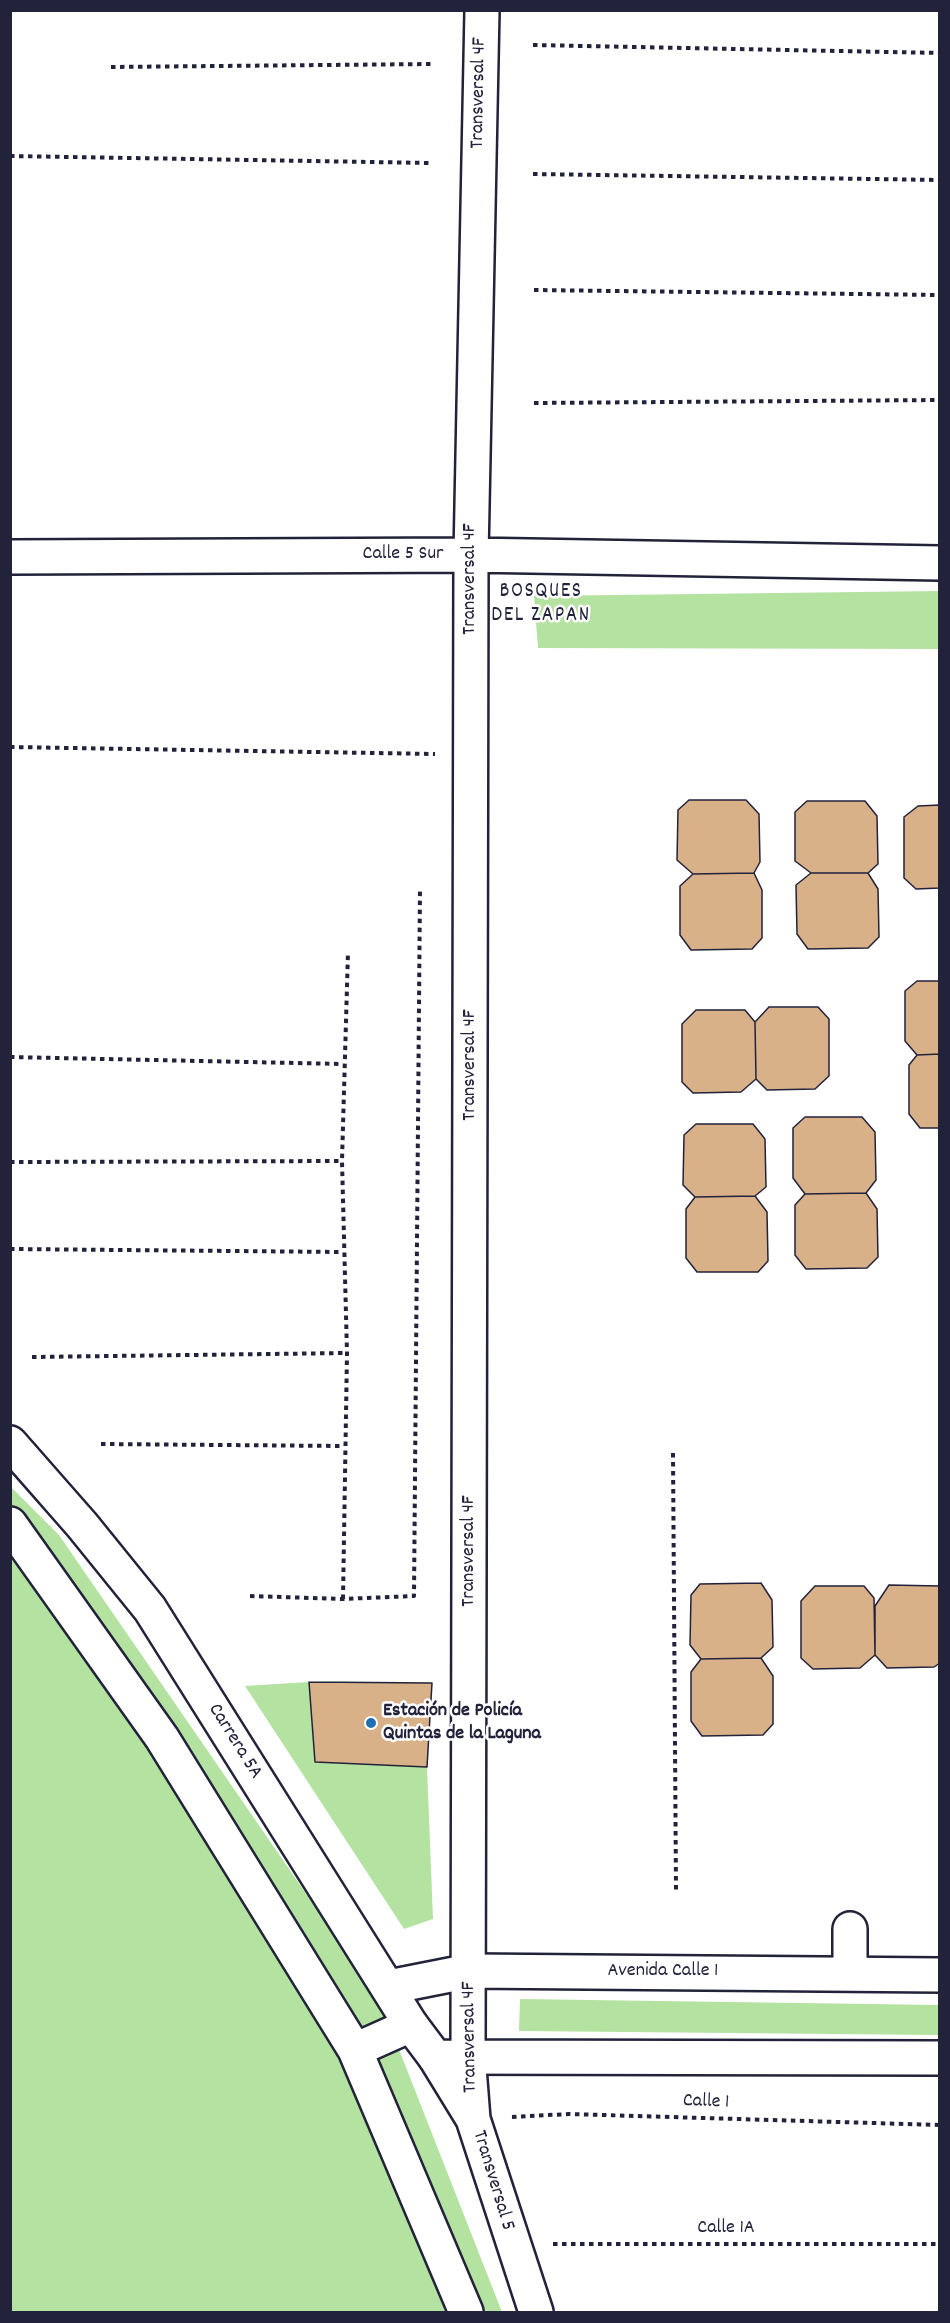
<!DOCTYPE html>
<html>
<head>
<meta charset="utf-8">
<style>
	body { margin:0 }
	#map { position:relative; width:950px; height:2323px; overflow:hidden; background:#fff; font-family:Dekko,sans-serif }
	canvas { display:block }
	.frame { position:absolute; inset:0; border:12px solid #22223b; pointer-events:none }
</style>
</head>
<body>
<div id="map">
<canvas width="950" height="2323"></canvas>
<div class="frame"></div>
</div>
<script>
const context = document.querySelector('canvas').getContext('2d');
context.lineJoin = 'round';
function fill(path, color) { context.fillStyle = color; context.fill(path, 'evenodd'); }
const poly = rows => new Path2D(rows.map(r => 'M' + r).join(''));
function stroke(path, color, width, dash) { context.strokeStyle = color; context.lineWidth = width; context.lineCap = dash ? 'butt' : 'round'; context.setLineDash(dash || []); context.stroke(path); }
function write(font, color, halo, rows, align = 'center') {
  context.font = font + ' Dekko,sans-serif'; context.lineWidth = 5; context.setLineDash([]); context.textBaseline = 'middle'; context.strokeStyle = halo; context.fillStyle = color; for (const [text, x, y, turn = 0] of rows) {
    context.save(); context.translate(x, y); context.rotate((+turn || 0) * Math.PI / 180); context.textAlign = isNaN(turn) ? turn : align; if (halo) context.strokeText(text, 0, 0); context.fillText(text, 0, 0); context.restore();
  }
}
fill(poly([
	[939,591,939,649,538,648,534,596],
	[10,1486,59,1535,380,2001,502,2312,11,2312],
	[309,1682,315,1762,427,1767,433,1919,404,1929,245,1686],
	[520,1999,939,2005,939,2035,519,2031]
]), '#b4e2a0');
const building = poly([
	[689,800,746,800,759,814,760,862,754,873,693,874,677,860,678,810,689,800],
	[807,801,865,801,877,816,878,864,868,873,811,873,795,861,795,812,807,801],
	[940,805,940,888,916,889,904,878,904,817,918,806,940,805],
	[754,873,762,890,762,938,752,949,691,950,680,935,680,886,693,874,754,873],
	[811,873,868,873,878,889,879,937,868,948,808,949,797,934,796,885,811,873],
	[917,981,940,981,940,1054,917,1055,905,1041,905,991,917,981],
	[769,1007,818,1007,829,1019,829,1076,815,1089,767,1090,756,1079,755,1022,769,1007],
	[696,1010,745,1010,755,1022,756,1079,741,1092,693,1093,682,1082,682,1024,696,1010],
	[940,1054,940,1128,920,1128,909,1114,909,1065,917,1055,940,1054],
	[805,1117,862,1117,875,1132,876,1180,866,1193,805,1194,793,1178,793,1128,805,1117],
	[696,1124,753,1124,765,1139,766,1187,755,1196,695,1197,683,1185,684,1135,696,1124],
	[866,1193,877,1209,878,1257,867,1268,806,1269,795,1255,795,1205,805,1194,866,1193],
	[755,1196,767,1212,768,1261,758,1272,697,1272,686,1258,686,1209,695,1197,755,1196],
	[761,1583,772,1600,773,1647,761,1658,701,1659,690,1645,691,1595,700,1584,761,1583],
	[889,1585,940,1586,940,1663,934,1667,887,1668,875,1655,875,1606,889,1585],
	[815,1586,864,1586,874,1598,875,1655,860,1668,813,1669,801,1658,801,1601,815,1586],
	[761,1658,773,1676,773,1724,763,1735,702,1736,691,1721,691,1672,701,1659,761,1658],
	[309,1682,432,1683,427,1767,315,1762,309,1682]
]);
fill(building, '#d8b189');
stroke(building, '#22223b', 1.5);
const minor = poly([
	[10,557,471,555,940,563],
	[10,1524,162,1738,355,2050,466,2312],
	[850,1973,850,1929],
	[355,2050,411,2025],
	[435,2057,473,2119,536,2312],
	[473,2119,468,2055,471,555,482,10]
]);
const major = poly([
	[10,1443,82,1525,150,1609,411,2025,435,2057,940,2058],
	[389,1987,470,1971,940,1975]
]);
stroke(minor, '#22223b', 38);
stroke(major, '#22223b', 38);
stroke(poly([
	[533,45,940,53],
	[111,67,432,64],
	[10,156,430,163],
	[533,174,940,180],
	[534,290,940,295],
	[534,403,940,400],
	[10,747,435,754],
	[10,1057,343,1064],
	[10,1162,342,1161],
	[10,1249,343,1252],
	[32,1357,347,1353],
	[101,1444,344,1446],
	[673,1453,676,1891],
	[250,1596,343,1599,414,1596,420,888],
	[343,1599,347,1353,342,1161,348,952],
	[512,2117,569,2114,940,2125],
	[553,2244,940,2244]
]), '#22223b', 4, [4.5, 4.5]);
stroke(minor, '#fff', 33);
stroke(major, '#fff', 33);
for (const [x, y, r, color] of [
	[371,1723,6,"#1f6fb2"]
]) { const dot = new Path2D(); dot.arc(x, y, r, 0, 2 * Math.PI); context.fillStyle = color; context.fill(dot); stroke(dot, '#fff', 2); }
write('20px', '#22223b', '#fff', [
	["Transversal 4F",480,93,-89],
	["Calle 5 Sur",403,555],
	["Transversal 4F",471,579,-90],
	["Transversal 4F",471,1065,-90],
	["Transversal 4F",470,1551,-90],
	["Carrera 5A",234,1742,58],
	["Avenida Calle 1",663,1972],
	["Transversal 4F",471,2037,-91],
	["Calle 1",706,2103,2],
	["Transversal 5",492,2181,73],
	["Calle 1A",726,2229]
]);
write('bold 20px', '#22223b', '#fff', [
	["Estación de Policía",383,1712],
	["Quintas de la Laguna",383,1735]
], 'left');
context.letterSpacing = '1.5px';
write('21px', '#22223b', '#fff', [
	["BOSQUES",541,593],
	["DEL ZAPAN",541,617]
]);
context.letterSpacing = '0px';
</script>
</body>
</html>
